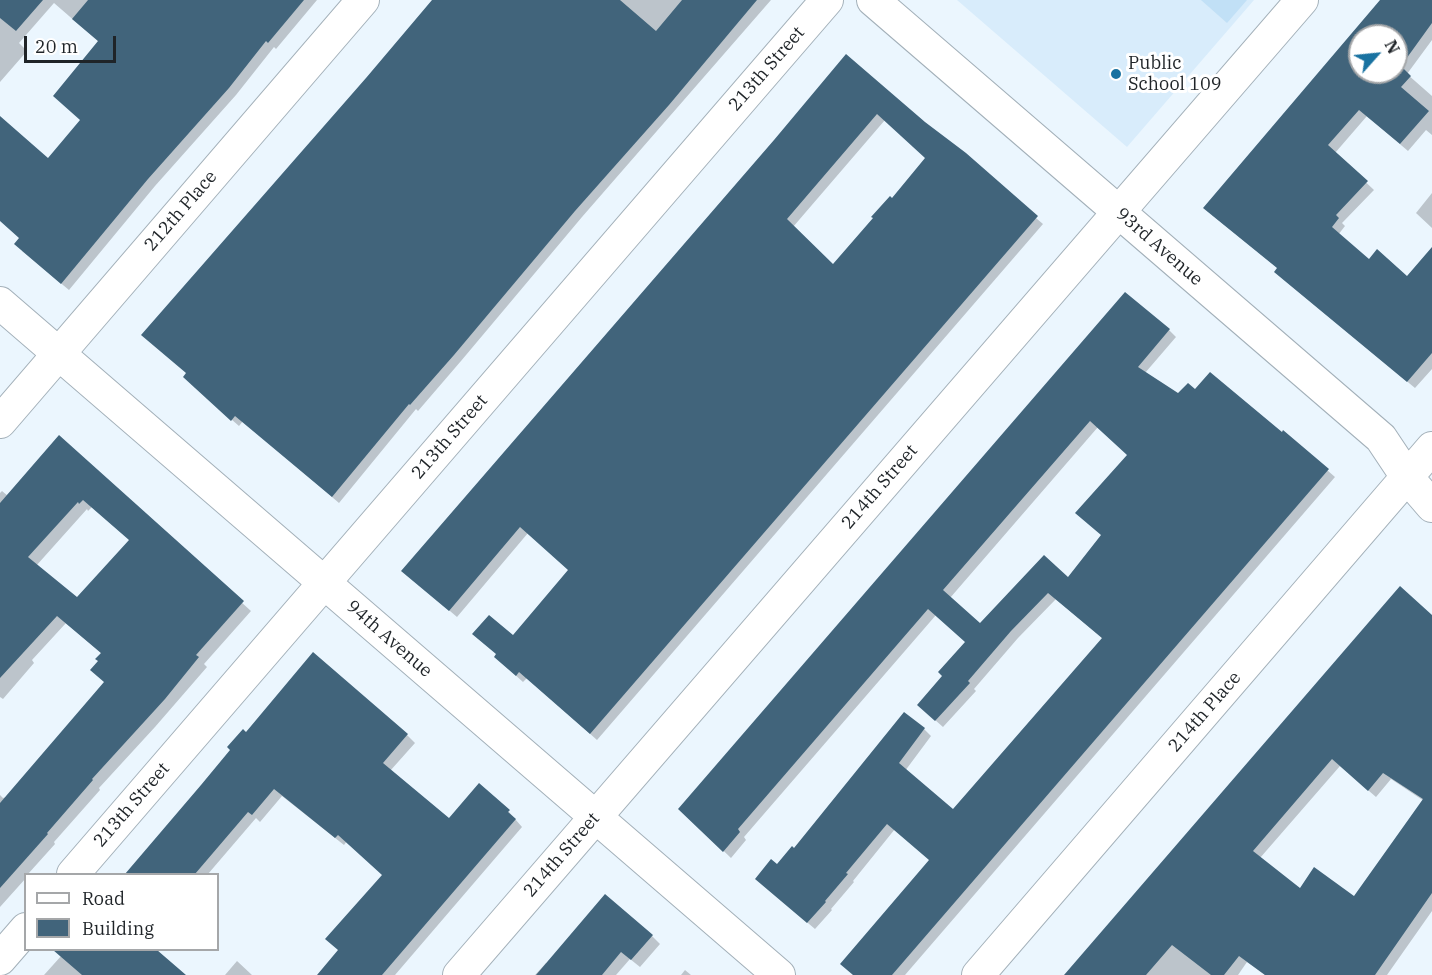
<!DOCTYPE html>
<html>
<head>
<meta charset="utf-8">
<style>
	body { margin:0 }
	#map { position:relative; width:1432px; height:975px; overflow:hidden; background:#ebf6fe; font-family:"IBM Plex Serif",serif }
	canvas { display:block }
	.legend { position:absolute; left:24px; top:873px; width:195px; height:78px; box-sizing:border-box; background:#fff; border:2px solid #a5a7a9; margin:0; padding:8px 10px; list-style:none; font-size:18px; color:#1f2428 }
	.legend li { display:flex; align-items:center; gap:12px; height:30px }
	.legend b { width:30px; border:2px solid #a5a7a9 }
	.north { position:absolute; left:1348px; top:24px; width:60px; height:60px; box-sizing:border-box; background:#fff; border:2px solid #a5a7a9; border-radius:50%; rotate:63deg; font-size:16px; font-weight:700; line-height:24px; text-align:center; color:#1f2428 }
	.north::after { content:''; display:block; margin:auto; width:21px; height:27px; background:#1972a1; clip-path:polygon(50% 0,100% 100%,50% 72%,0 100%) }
	.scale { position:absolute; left:24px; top:36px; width:92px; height:27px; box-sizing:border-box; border:3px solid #1f2428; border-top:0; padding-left:8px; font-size:18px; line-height:21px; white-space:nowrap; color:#1f2428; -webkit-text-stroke:4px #fff; paint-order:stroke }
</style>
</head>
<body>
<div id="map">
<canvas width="1432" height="975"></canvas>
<ul class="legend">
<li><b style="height:8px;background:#fff"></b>Road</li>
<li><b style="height:16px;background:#41647b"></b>Building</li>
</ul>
<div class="north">N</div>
<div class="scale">20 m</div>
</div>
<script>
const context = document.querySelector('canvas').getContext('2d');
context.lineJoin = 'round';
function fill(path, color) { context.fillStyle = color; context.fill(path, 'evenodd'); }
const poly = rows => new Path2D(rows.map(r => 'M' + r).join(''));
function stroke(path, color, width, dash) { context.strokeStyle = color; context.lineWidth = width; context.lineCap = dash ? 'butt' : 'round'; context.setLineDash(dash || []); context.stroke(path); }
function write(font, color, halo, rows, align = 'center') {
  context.font = font + ' "IBM Plex Serif",serif'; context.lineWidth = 6; context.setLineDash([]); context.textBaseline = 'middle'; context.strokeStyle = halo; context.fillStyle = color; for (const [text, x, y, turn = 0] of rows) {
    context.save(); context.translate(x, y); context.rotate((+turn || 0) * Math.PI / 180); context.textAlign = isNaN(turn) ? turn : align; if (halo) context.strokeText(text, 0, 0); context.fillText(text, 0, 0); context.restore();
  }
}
fill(poly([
	[957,0,1254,0,1127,147]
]), '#d8ecfb');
fill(poly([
	[1201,0,1247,0,1227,23]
]), '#c1e0f6');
fill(poly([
	[0,0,317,0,276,49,274,47,236,95,155,186,69,290,22,251,21,238,0,219,0,118,49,160,82,120,99,42,54,3,19,43,27,51,0,82],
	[435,0,771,0,582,217,461,361,418,411,416,409,339,503,243,421,239,426,191,384],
	[1383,0,1432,0,1432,40,1407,74,1432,96,1432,135,1426,130,1408,151,1367,116,1335,153,1374,190,1342,223,1345,226,1338,235,1369,261,1407,278,1432,250,1432,369,1415,388,1283,279,1279,269,1212,215],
	[1360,36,1396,36,1396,72,1360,72],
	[846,56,1043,224,597,740,527,678,523,682,503,664,513,637,570,571,528,533,457,617,410,577],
	[885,120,927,159,833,266,793,227],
	[1432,193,1432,228,1416,213],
	[1169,330,1176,337,1145,373,1178,395,1195,392,1282,434,1283,432,1335,477,905,975,855,975,931,861,895,829,853,881,854,882,831,909,832,910,815,929,764,886,777,866,924,729,931,736,905,771,953,811,1103,639,1056,599,1018,638,974,689,976,691,943,727,926,712,944,676,967,642,936,615,744,837,746,840,731,858,680,809],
	[1098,427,1129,455,1103,536,1068,579,980,625,950,598],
	[59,437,251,611,204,664,207,667,155,727,99,788,100,790,54,842,55,844,28,874,26,874,26,878,0,907,0,795,3,798,7,797,106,683,100,662,102,654,66,623,32,660,34,663,3,699,0,697,0,493,2,491,8,496],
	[92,507,131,541,77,599,36,566,87,509,88,511],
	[1432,617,1432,911,1387,975,1265,975,1247,962,1238,975,1066,975],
	[1340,766,1376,797,1391,779,1424,801,1355,898,1300,890,1260,858],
	[246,734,407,735,415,743,390,771,449,820,479,786,509,812,522,827,395,975,318,975,339,951,383,875,347,841,344,845,282,796,260,822,256,818,208,874,128,874],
	[652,936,660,944,640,967,630,959,616,975,535,975,546,963],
	[64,950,153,950,131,975,44,975,62,955,60,954],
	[237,961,252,975,225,975],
	[685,970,691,975,681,975]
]), '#0003');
fill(poly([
	[0,0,43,0,16,31,0,18],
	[88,0,304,0,268,43,266,41,229,88,148,179,61,284,14,244,19,238,0,221,0,116,48,158,80,120,53,96,98,41,72,19],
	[432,0,620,0,656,31,682,0,757,0,669,105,575,211,454,355,410,405,409,404,332,497,235,416,231,421,183,377,186,373,141,335,366,78],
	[1380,0,1432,0,1432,23,1401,66,1411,76,1401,87,1429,111,1400,144,1359,110,1328,145,1368,181,1336,215,1339,218,1332,227,1369,259,1377,249,1407,276,1432,247,1432,353,1407,382,1274,272,1277,268,1203,208],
	[1360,36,1396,36,1396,72,1360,72],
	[846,54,925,122,966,153,1038,216,590,734,519,672,516,676,494,657,496,654,472,634,489,615,513,635,568,570,520,527,449,611,401,571,774,140],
	[877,114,925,158,892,198,890,196,871,217,873,218,833,264,787,219],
	[1125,292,1170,329,1138,367,1178,393,1188,383,1195,389,1210,372,1282,432,1283,430,1329,469,892,975,853,975,840,964,929,860,887,824,846,873,848,874,825,901,826,902,807,923,755,879,771,859,777,864,792,846,794,848,904,712,925,728,899,763,953,809,1102,638,1048,593,1011,631,968,681,970,683,935,721,917,705,942,676,938,672,965,642,928,609,738,829,740,832,723,852,678,809],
	[1090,421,1127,455,1075,513,1101,535,1068,577,1044,555,980,623,943,590],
	[59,435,244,601,196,655,199,657,165,699,92,779,93,780,47,833,48,834,0,888,0,803,104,682,90,670,98,661,95,659,101,653,57,616,0,678,0,503],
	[83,500,129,540,77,597,28,557,78,502,79,504],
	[1400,586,1432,615,1432,893,1375,975,1265,975,1239,956,1224,975,1211,975,1172,945,1146,975,1064,975],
	[1332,759,1368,791,1383,773,1423,799,1354,896,1314,867,1300,888,1253,851],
	[313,652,408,734,383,763,449,818,479,783,510,810,508,812,516,819,382,975,317,975,338,950,325,939,382,875,338,835,335,838,274,789,252,815,248,812,195,874,125,874,201,785,230,750,227,747,243,729,246,732],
	[605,894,653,935,631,960,621,952,602,975,536,975],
	[53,950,157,950,186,975,82,975]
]), '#41647b');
const street = poly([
	[873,0,1381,438,1407,477,1432,506],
	[0,303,779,975],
	[0,422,363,0],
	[73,874,827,0],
	[0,959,26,929],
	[459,975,1302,0],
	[978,975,1432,448]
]);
stroke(street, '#a3b0b9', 34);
stroke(street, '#fff', 32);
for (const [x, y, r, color] of [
	[1116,74,6,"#1972a1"]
]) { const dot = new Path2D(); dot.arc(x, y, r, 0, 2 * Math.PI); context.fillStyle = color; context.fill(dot); stroke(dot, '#fff', 2); }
write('18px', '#1f2428', '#fff', [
	["Public",1128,64],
	["School 109",1128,85]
], 'left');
write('18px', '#1f2428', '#fff', [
	["213th Street",767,69,-49],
	["212th Place",181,211,-49],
	["93rd Avenue",1159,247,41],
	["213th Street",450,437,-49],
	["214th Street",880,487,-49],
	["94th Avenue",389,639,41],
	["214th Place",1205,712,-49],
	["213th Street",132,805,-49],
	["214th Street",562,855,-49]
]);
</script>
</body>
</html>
